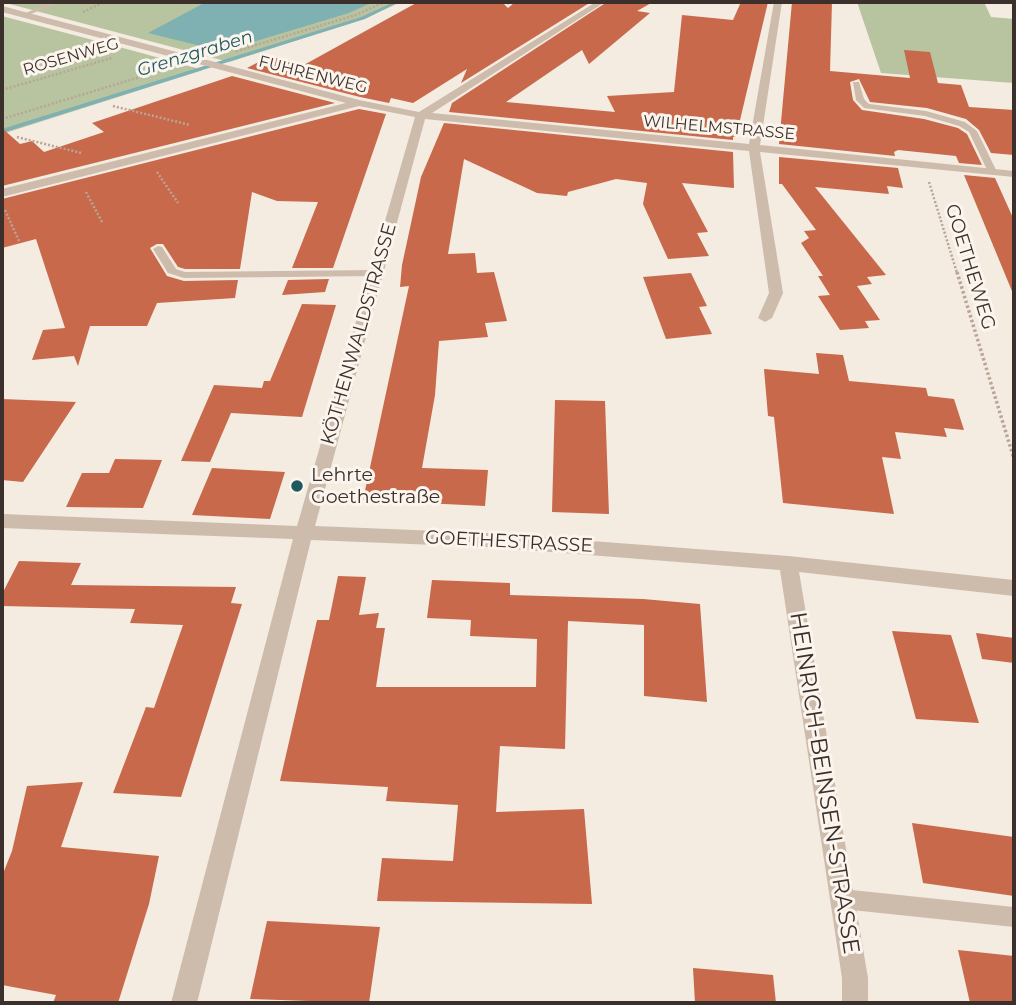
<!DOCTYPE html>
<html>
<head>
<meta charset="utf-8">
<style>
	body { margin:0 }
	#map { position:relative; width:1016px; height:1005px; overflow:hidden; background:#f4ebe1; font-family:Montserrat,sans-serif }
	canvas { display:block }
	.frame { position:absolute; inset:0; border:4px solid #3b302b; pointer-events:none }
</style>
</head>
<body>
<div id="map">
<canvas width="1016" height="1005"></canvas>
<div class="frame"></div>
</div>
<script>
const context = document.querySelector('canvas').getContext('2d');
context.lineJoin = 'round';
function fill(path, color) { context.fillStyle = color; context.fill(path, 'evenodd'); }
const poly = rows => new Path2D(rows.map(r => 'M' + r).join(''));
function stroke(path, color, width, dash) { context.strokeStyle = color; context.lineWidth = width; context.lineCap = dash ? 'butt' : 'round'; context.setLineDash(dash || []); context.stroke(path); }
function write(font, color, halo, rows, align = 'center') {
  context.font = font + ' Montserrat,sans-serif'; context.lineWidth = 6; context.setLineDash([]); context.textBaseline = 'middle'; context.strokeStyle = halo; context.fillStyle = color; for (const [text, x, y, turn = 0] of rows) {
    context.save(); context.translate(x, y); context.rotate((+turn || 0) * Math.PI / 180); context.textAlign = isNaN(turn) ? turn : align; if (halo) context.strokeText(text, 0, 0); context.fillText(text, 0, 0); context.restore();
  }
}
fill(poly([
	[2,2,401,2,366,18,229,62],
	[857,2,984,2,991,17,1014,19,1014,83,881,73],
	[2,16,138,52,203,70,2,134]
]), '#b8c4a0');
fill(poly([
	[206,2,373,2,349,13,233,48,224,46,213,49,148,33]
]), '#7fb0b2');
fill(poly([
	[394,2,399,2,365,19,2,133,2,129,361,17,394,2]
]), '#7fb0b2');
fill(poly([
	[418,2,502,2,508,8,515,2,591,2,461,83,467,69,413,103,391,98,389,103,360,97,247,68,270,56,302,66],
	[607,2,653,2,637,11,650,13,589,64,582,50,506,102,615,112,607,96,674,92,682,15,733,20,741,2,768,2,736,137,733,137,733,140,449,112,452,103],
	[792,2,832,2,830,71,910,78,904,50,930,52,938,83,961,85,969,107,1014,110,1014,155,991,153,979,130,966,119,927,108,870,102,859,79,850,82,853,100,862,110,924,119,958,128,967,134,982,165,959,163,956,156,898,150,894,152,895,156,779,144],
	[232,76,335,103,2,186,2,128,20,144,32,141,44,152,104,132,92,123],
	[359,109,386,114,333,268,292,268,318,202,277,201,252,192,240,269,185,269,178,267,163,244,157,244,150,248,167,276,184,281,238,280,235,298,157,303,147,326,90,326,78,366,74,356,32,360,43,330,65,328,36,239,2,248,2,199],
	[444,123,733,152,734,188,682,183,708,232,697,233,709,256,668,259,643,204,647,183,616,179,568,192,567,196,537,193,464,159,448,254,475,253,477,273,494,272,507,321,485,323,488,337,439,341,435,395,422,468,488,470,485,506,363,500,409,286,400,287,402,265,421,177],
	[779,157,898,168,903,188,887,186,889,194,815,187,886,275,867,277,872,284,857,286,880,320,865,321,869,328,840,330,818,296,830,295,818,276,823,276,801,243,809,238,804,231,816,230,782,184,779,184],
	[964,175,995,178,1014,220,1014,296],
	[691,273,707,306,699,307,712,334,666,339,643,277],
	[329,279,325,292,282,295,288,280],
	[302,304,336,305,302,417,231,413,210,462,181,461,214,385,262,388,264,381,270,381],
	[816,353,843,355,849,381,926,388,928,396,954,399,964,430,944,428,947,437,895,432,901,459,882,457,894,514,783,503,774,417,768,416,764,369,819,374],
	[2,399,76,402,23,482,2,480],
	[555,400,605,401,609,514,552,512],
	[115,459,162,460,143,508,66,507,82,473,109,473],
	[212,468,285,472,270,519,192,515],
	[19,561,81,563,71,585,236,587,231,603,242,604,181,797,113,793,146,707,154,708,183,625,130,623,135,609,2,606,2,594],
	[338,576,366,577,359,615,379,613,376,628,385,628,376,687,536,687,537,639,470,636,471,620,427,618,432,580,510,583,510,595,643,599,700,604,707,702,644,696,644,625,568,621,565,749,500,746,496,812,584,809,592,904,377,901,382,858,453,861,458,805,386,801,388,787,280,781,317,620,329,620],
	[892,631,951,635,979,723,916,719],
	[976,633,1014,638,1014,663,982,659],
	[83,782,61,847,159,856,149,904,118,1003,53,1003,56,995,2,985,2,876,12,851,27,786],
	[912,823,1014,837,1014,896,923,883],
	[267,921,380,927,369,1003,250,999],
	[958,950,1014,956,1014,1003,970,1003],
	[693,968,773,975,776,1003,695,1003]
]), '#c8694b');
stroke(poly([
	[83,12,104,2],
	[236,51,356,15,384,2],
	[2,90,112,58],
	[113,106,190,125],
	[2,119,160,71],
	[17,137,81,153],
	[157,172,178,203],
	[929,182,957,273],
	[86,192,102,222],
	[5,210,19,241]
]), '#b9a596', 2.5, [2, 2]);
stroke(poly([
	[957,272,1014,459]
]), '#b9a596', 3.5, [2.5, 2.5]);
fill(poly([
	[52,2,60,2,26,16,21,15,52,2],
	[505,2,513,2,508,5,505,2],
	[853,82,859,82,864,99,869,104,926,111,965,122,977,131,997,172,989,174,969,132,959,126,925,116,864,108,856,100,853,82],
	[158,246,162,247,176,269,185,272,376,270,381,273,376,276,184,278,168,273,153,249,158,246],
	[842,889,1014,907,1014,927,842,909,835,906,832,899,835,892,842,889]
]), '#cdbbac');
fill(poly([
	[596,2,605,2,432,113,749,144,774,2,782,2,760,145,1014,171,1014,177,760,152,783,293,772,318,765,322,758,318,769,293,749,151,425,119,315,526,487,533,788,556,1014,580,1014,596,799,572,868,978,868,1003,842,1003,842,978,780,570,487,547,311,540,197,1003,171,1003,293,539,2,528,2,514,297,526,415,117,359,106,2,197,2,189,346,103,2,12,2,6,359,100,419,112,596,2]
]), '#cdbbac');
for (const [x, y, r, color] of [
	[297,486,7,"#1f5a5e"]
]) { const dot = new Path2D(); dot.arc(x, y, r, 0, 2 * Math.PI); context.fillStyle = color; context.fill(dot); stroke(dot, '#fbf5ee', 2.5); }
write('16px', '#3b302b', '#fbf5ee', [
	["ROSENWEG",71,57,-16],
	["FUHRENWEG",313,75,14],
	["WILHELMSTRASSE",719,128,5]
]);
write('italic 18px', '#1f5a5e', '#fbf5ee', [
	["Grenzgraben",195,54,-17]
]);
write('19px', '#3b302b', '#fbf5ee', [
	["GOETHEWEG",970,267,73],
	["KÖTHENWALDSTRASSE",359,334,-74],
	["GOETHESTRASSE",509,542,3]
]);
write('19px', '#3b302b', '#fbf5ee', [
	["Lehrte",311,475],
	["Goethestraße",311,497]
], 'left');
write('23px', '#3b302b', '#fbf5ee', [
	["HEINRICH-BEINSEN-STRASSE",824,783,81]
]);
</script>
</body>
</html>
